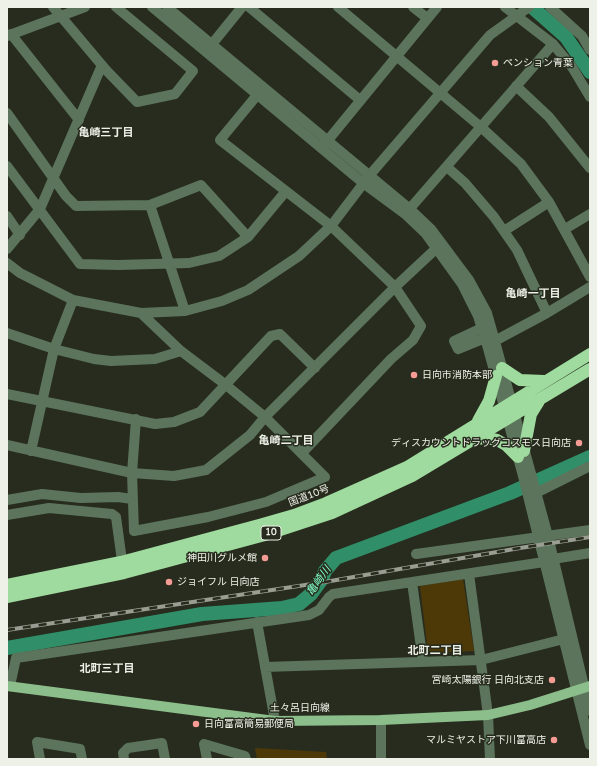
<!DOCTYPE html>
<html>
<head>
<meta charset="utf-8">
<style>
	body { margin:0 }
	#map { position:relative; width:597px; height:766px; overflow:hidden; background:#272c1e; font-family:"Varela Round",sans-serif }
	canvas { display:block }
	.frame { position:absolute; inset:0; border:8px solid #edf1e7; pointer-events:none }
</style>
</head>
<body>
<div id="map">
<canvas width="597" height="766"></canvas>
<div class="frame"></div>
</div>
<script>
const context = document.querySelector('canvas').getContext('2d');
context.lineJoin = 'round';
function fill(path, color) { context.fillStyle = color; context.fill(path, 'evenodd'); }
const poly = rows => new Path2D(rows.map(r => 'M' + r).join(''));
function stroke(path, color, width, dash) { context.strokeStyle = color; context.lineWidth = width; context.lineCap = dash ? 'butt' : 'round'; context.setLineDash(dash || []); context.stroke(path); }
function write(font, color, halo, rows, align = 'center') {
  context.font = font + ' "Varela Round","Noto Sans JP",sans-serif'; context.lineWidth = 3; context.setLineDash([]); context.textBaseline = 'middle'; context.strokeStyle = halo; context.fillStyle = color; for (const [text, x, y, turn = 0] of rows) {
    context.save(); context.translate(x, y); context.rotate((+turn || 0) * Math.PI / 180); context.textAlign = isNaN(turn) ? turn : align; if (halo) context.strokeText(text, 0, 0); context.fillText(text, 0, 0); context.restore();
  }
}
fill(poly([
	[463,579,474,651,428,653,420,586],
	[255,748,326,752,327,759,257,759]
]), '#4d3908');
stroke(poly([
	[532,7,566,37,590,72],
	[7,648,202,614,282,608,299,604,311,594,322,579,325,571,336,558,510,493,590,457]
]), '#308e69', 14);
stroke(poly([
	[53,7,106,70,137,102,175,94,193,71,116,7],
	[152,7,363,183,405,214,426,234,462,284,478,316,487,345,523,476,590,745],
	[167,7,410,209,431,229,469,280,487,313,493,334,548,536,590,711],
	[249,7,360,100],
	[338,7,482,128,521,164,549,202,590,277],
	[413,7,427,18],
	[505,7,553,44,572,67,590,97],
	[550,7,582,36,590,50],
	[11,34,79,120],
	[7,36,85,7],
	[208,49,242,7],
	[516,86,549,117,590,168],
	[258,94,220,140,331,226,395,287,421,326,413,340,391,359,302,453],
	[7,113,66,196,76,206,150,205,201,185,248,237],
	[324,145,437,7],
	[7,166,80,264,118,265,189,263,219,256,248,237,286,191],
	[447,167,465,183,494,217,517,250,547,313],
	[150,205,185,311],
	[406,213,553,44],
	[7,216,20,235],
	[565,229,590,214],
	[504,231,549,202],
	[7,249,40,209,102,65],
	[7,263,20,273,73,300,141,313,185,311,222,301,248,290,299,256,331,226,369,176,490,35,529,7],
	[486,326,454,341,458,349,490,336],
	[7,333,54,349,94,359,111,361,155,359,181,351],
	[491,343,547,313,590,287],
	[7,394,155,424,174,422,200,412,271,336,280,334,315,368],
	[136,419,132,473,134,531,208,517,266,502,325,477,265,417,226,385,181,351,141,313],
	[7,445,132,473,174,476,206,470,250,435,265,417,395,287,441,244],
	[31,451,54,349,73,300],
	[532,495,590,466],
	[7,500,42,494,81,498,118,497,132,499],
	[7,515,49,508,112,514,116,517,123,568],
	[416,554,590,530],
	[553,559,590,553],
	[469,574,488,715,490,759],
	[412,582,423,662],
	[257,622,275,721],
	[265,667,481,660,568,638],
	[10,686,16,658,309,615,319,610,329,597,333,594,544,562],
	[40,759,37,742,80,749,82,759],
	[124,759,123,753,128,748,162,743,165,759],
	[207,759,204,744,245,756,246,759],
	[381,759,381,720]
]), '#5c745b', 10);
stroke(poly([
	[7,686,275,721,381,720,488,715,530,705,590,686]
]), '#8cbe8b', 10);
stroke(poly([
	[502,368,520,380,544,381],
	[478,421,489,401,496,376],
	[476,439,487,438,497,440,506,445,518,457],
	[524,451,531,414,539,401],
	[7,585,121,562,259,525,294,515,326,503,407,467,590,354],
	[7,597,124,573,265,535,332,513,412,476,590,369]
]), '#9fdb9e', 12);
const rail = poly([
	[7,630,325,582,520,548,590,537]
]);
stroke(rail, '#999d92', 4);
stroke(rail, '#272c1e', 2.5, [8]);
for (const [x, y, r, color] of [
	[495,63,4,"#f59c94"],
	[414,375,4,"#f59c94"],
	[579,443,4,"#f59c94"],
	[265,558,4,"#f59c94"],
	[169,582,4,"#f59c94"],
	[552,680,4,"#f59c94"],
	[196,724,4,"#f59c94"],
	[554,740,4,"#f59c94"]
]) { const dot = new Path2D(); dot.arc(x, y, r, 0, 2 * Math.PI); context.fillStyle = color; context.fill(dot); stroke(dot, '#272c1e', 1.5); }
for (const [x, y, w] of [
	[271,533,20]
]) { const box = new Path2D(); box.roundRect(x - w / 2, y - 7, w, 14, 3); context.fillStyle = '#272c1e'; context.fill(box); stroke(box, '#edf1e7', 1); }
write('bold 9px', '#edf1e7', null, [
	["10",271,533]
]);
write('10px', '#edf1e7', '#272c1e', [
	["ペンション青葉",503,63],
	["日向市消防本部",422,375],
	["ディスカウントドラッグコスモス日向店",571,443,"right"],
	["神田川グルメ館",257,558,"right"],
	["ジョイフル 日向店",177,582],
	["宮崎太陽銀行 日向北支店",544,680,"right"],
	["日向富高簡易郵便局",204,724],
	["マルミヤストア下川富高店",546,740,"right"]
], 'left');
write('10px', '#edf1e7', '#272c1e', [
	["国道10号",309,496,-21],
	["土々呂日向線",300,708]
]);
write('bold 11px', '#edf1e7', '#272c1e', [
	["亀崎三丁目",106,133],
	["亀崎一丁目",533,294],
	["亀崎二丁目",286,441],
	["北町二丁目",435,651],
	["北町三丁目",107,669]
]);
write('italic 11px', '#82fec9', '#272c1e', [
	["亀崎川",319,581,-53]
]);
</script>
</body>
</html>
